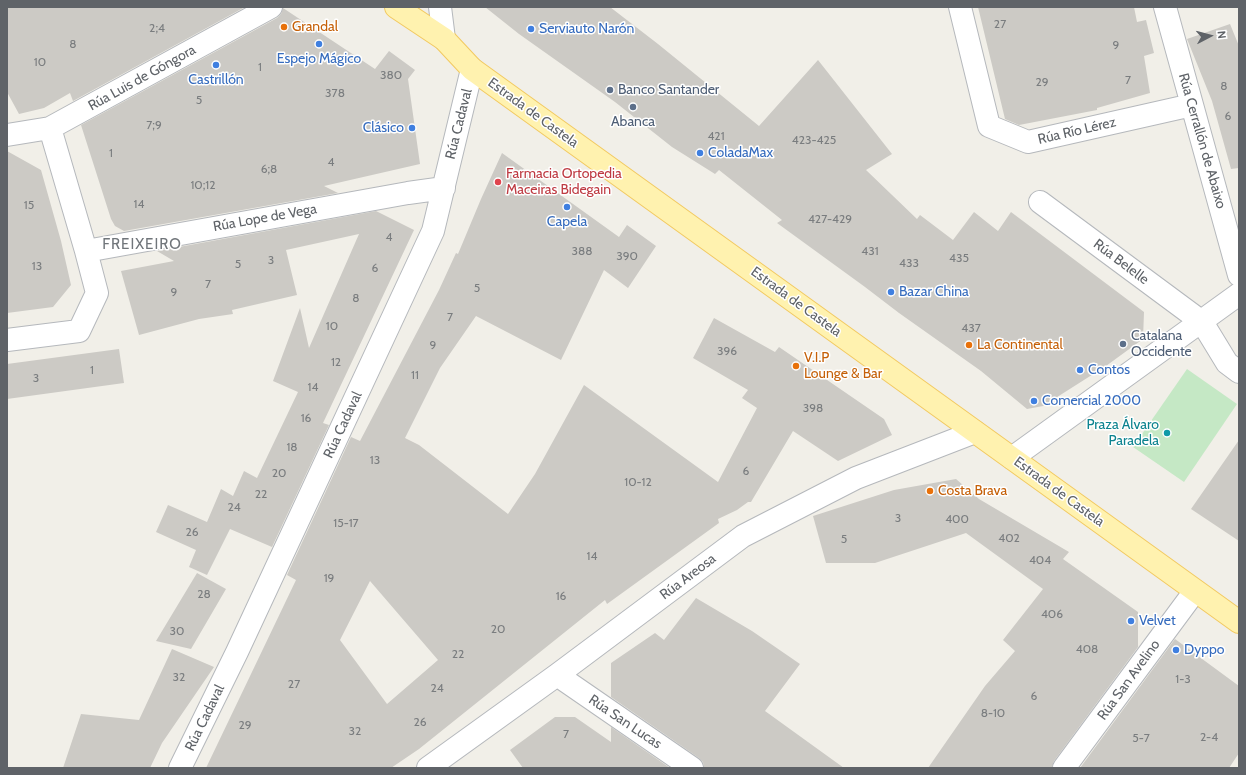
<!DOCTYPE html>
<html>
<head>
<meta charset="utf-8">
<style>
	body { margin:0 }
	#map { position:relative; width:1246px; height:775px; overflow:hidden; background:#f1efe8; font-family:Cabin,sans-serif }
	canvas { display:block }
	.frame { position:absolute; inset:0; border:8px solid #5f6368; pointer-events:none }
	.north { position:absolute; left:1190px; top:16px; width:40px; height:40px; -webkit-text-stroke:3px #fff; paint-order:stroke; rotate:84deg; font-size:11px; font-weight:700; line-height:16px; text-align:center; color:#5f6368 }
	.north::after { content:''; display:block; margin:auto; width:14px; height:18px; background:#5f6368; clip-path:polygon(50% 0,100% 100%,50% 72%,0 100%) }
</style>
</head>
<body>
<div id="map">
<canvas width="1246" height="775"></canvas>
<div class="frame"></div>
<div class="north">N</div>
</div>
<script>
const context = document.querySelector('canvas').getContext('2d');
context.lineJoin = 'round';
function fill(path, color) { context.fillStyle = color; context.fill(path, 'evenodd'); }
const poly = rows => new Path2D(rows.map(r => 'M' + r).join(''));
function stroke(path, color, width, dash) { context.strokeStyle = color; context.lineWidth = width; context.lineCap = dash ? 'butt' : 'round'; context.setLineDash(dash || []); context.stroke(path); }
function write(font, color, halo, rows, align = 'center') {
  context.font = font + ' Cabin,sans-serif'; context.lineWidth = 3; context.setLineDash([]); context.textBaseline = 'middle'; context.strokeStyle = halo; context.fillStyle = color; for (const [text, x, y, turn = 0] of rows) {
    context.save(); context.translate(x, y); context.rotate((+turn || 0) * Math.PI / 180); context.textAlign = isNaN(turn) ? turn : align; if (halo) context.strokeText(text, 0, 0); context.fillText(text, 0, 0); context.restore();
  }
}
fill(poly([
	[1187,369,1237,404,1184,482,1133,447]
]), '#c5e8c5');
fill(poly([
	[7,7,245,7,73,101,70,93,44,108,19,114,7,92],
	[485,7,610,7,658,44,759,126,818,60,892,154,866,170,917,219,920,215,953,240,974,212,998,231,1011,212,1144,312,1143,339,1106,366,1043,406,1027,409,981,371,899,313,865,287,777,223,782,220,719,170,715,174,672,147,615,102,519,34],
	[978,7,1134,7,1137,22,1146,20,1154,53,1144,56,1150,93,1097,108,1097,110,1019,125,1005,119],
	[283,8,375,69,389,51,415,70,408,79,420,164,324,186,338,193,124,231,115,226,111,219,81,125,277,18,281,14],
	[1230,24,1239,46,1239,168,1231,169,1212,101,1187,39],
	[7,151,41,170,61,241,71,285,53,307,7,313],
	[502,153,619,237,627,225,656,246,628,288,604,270,561,360,476,316,440,368,405,438,419,445,508,514,535,474,584,385,718,482,757,408,742,398,748,390,693,358,714,318,775,352,779,347,884,419,892,435,838,461,793,431,751,502,748,502,737,510,718,519,719,523,607,604,605,600,419,749,391,768,206,768,296,580,287,575,351,437,360,441,439,290,456,253,458,254,481,199],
	[370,581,438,660,387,704,340,640],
	[376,211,414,230,323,423,329,425,272,547,230,529,207,575,189,567,196,550,156,532,168,505,207,522,221,489,233,496,244,471,257,478,298,392,273,381,300,308,309,348,359,234,286,250,297,295,232,310,233,314,199,319,139,335,121,271,174,261,157,251],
	[119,349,124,383,7,399,7,364],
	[1239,440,1239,541,1191,509],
	[956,479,979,499,1069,552,1063,559,1138,612,1138,647,1054,761,1052,768,928,768,985,686,1015,651,1003,640,1043,589,966,533,875,563,826,563,813,516,894,490],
	[197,573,226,589,191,649,156,641],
	[696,598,752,631,800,664,765,711,844,768,704,768,703,762,699,758,611,697,611,663,655,633,664,640],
	[1175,639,1239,686,1239,753,1229,768,1080,768],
	[172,649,214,667,162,743,150,768,63,768,81,714,139,720],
	[555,717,575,717,611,742,611,727,670,768,523,768,510,750]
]), '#cccac5');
const minor = poly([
	[440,7,444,39],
	[960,7,989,126,1028,142,1192,105],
	[1165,7,1239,275],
	[7,135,50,128,271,7],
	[1040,202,1202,322,1227,363,1239,372],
	[86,251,408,193,444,188],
	[7,340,79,331,97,293,86,251,50,128],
	[1012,458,1239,294],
	[557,675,692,768],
	[180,768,237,652,433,231,472,69],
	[428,768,557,675,743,536,856,478,975,432],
	[1064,768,1195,591]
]);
const primary = poly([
	[396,7,444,39,472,69,1239,622]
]);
stroke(minor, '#b5b8bc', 24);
stroke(primary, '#f2c960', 24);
stroke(minor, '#fff', 22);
stroke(primary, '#fff2af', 22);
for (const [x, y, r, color] of [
	[284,27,4,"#e8710a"],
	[531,29,4,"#3f7fe0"],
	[319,44,4,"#3f7fe0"],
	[216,65,4,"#3f7fe0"],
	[610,90,4,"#5c6f8a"],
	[633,107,4,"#5c6f8a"],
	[412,128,4,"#3f7fe0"],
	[700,153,4,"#3f7fe0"],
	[498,182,4,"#e0444e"],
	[567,207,4,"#3f7fe0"],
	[891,292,4,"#3f7fe0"],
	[1123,344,4,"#5c6f8a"],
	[969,345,4,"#e8710a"],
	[796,366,4,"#e8710a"],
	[1080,370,4,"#3f7fe0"],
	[1034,401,4,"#3f7fe0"],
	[1167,433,4,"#0f9aa8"],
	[930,491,4,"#e8710a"],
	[1131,621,4,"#3f7fe0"],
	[1176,650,4,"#3f7fe0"]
]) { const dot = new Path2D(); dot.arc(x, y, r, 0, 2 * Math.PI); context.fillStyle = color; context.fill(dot); stroke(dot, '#fff', 1.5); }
write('12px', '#7a7d7f', null, [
	["27",1000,24],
	["2;4",157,28],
	["8",73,44],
	["9",1116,45],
	["10",40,62],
	["1",260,67],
	["380",391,75],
	["7",1128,80],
	["29",1042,82],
	["8",1224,86],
	["378",335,93],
	["5",199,100],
	["6",1228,116],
	["7;9",154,125],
	["421",716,136],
	["423-425",814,140],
	["1",111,153],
	["4",331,162],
	["6;8",269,169],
	["10;12",203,185],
	["14",139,204],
	["15",29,205],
	["427-429",830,219],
	["4",389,237],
	["388",582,251],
	["431",870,251],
	["390",627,256],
	["435",959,258],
	["3",271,260],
	["433",909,263],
	["5",238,264],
	["13",37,266],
	["6",375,268],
	["7",208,284],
	["5",477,288],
	["9",174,292],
	["8",356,298],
	["7",450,317],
	["10",332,326],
	["437",971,328],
	["9",433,345],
	["396",727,351],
	["12",336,362],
	["1",92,370],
	["11",415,375],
	["3",36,378],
	["14",313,387],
	["398",813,408],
	["16",306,418],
	["18",292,447],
	["13",375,460],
	["6",746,471],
	["20",279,473],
	["10-12",638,482],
	["22",261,494],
	["24",234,507],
	["3",898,518],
	["400",957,519],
	["15-17",346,523],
	["26",192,532],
	["402",1009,538],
	["5",844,539],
	["14",592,556],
	["404",1040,560],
	["19",329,578],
	["28",204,594],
	["16",561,596],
	["406",1052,614],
	["20",498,629],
	["30",177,631],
	["408",1087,649],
	["22",458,654],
	["32",179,677],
	["1-3",1183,679],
	["27",294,684],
	["24",437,688],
	["6",1034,696],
	["8-10",993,713],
	["26",420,722],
	["29",245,725],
	["32",355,731],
	["7",566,734],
	["2-4",1209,737],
	["5-7",1141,738]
]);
write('14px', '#c56008', '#fff', [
	["Grandal",292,27],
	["La Continental",977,345],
	["V.I.P",804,358],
	["Lounge & Bar",804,374],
	["Costa Brava",938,491]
], 'left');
write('14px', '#366cbe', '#fff', [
	["Serviauto Narón",539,29],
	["Espejo Mágico",319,59,"center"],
	["Castrillón",216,80,"center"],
	["Clásico",404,128,"right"],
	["ColadaMax",708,153],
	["Capela",567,222,"center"],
	["Bazar China",899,292],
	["Contos",1088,370],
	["Comercial 2000",1042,401],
	["Velvet",1139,621],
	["Dyppo",1184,650]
], 'left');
write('14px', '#5f6368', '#fff', [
	["Rúa Luis de Góngora",142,78,-29],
	["Estrada de Castela",533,113,36],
	["Rúa Cadaval",459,124,-76],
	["Rúa Río Lérez",1077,131,-13],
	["Rúa Cerrallón de Abaixo",1202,141,74],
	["Rúa Lope de Vega",265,218,-10],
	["Rúa Belelle",1121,262,37],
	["Estrada de Castela",796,302,36],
	["Rúa Cadaval",343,425,-65],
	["Estrada de Castela",1059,492,36],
	["Rúa Areosa",688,577,-37],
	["Rúa San Avelino",1129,680,-54],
	["Rúa Cadaval",205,718,-64],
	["Rúa San Lucas",625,722,34]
]);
write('14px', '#4e5e75', '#fff', [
	["Banco Santander",618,90],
	["Abanca",633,122,"center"],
	["Catalana",1131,336],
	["Occidente",1131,352]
], 'left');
write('14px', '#be3a42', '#fff', [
	["Farmacia Ortopedia",506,174],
	["Maceiras Bidegain",506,190]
], 'left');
write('14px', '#0d838f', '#fff', [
	["Praza Álvaro",1159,425],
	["Paradela",1159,441]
], 'right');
context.letterSpacing = '1px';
write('15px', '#70757a', '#fff', [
	["FREIXEIRO",142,245]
]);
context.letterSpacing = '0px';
</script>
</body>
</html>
